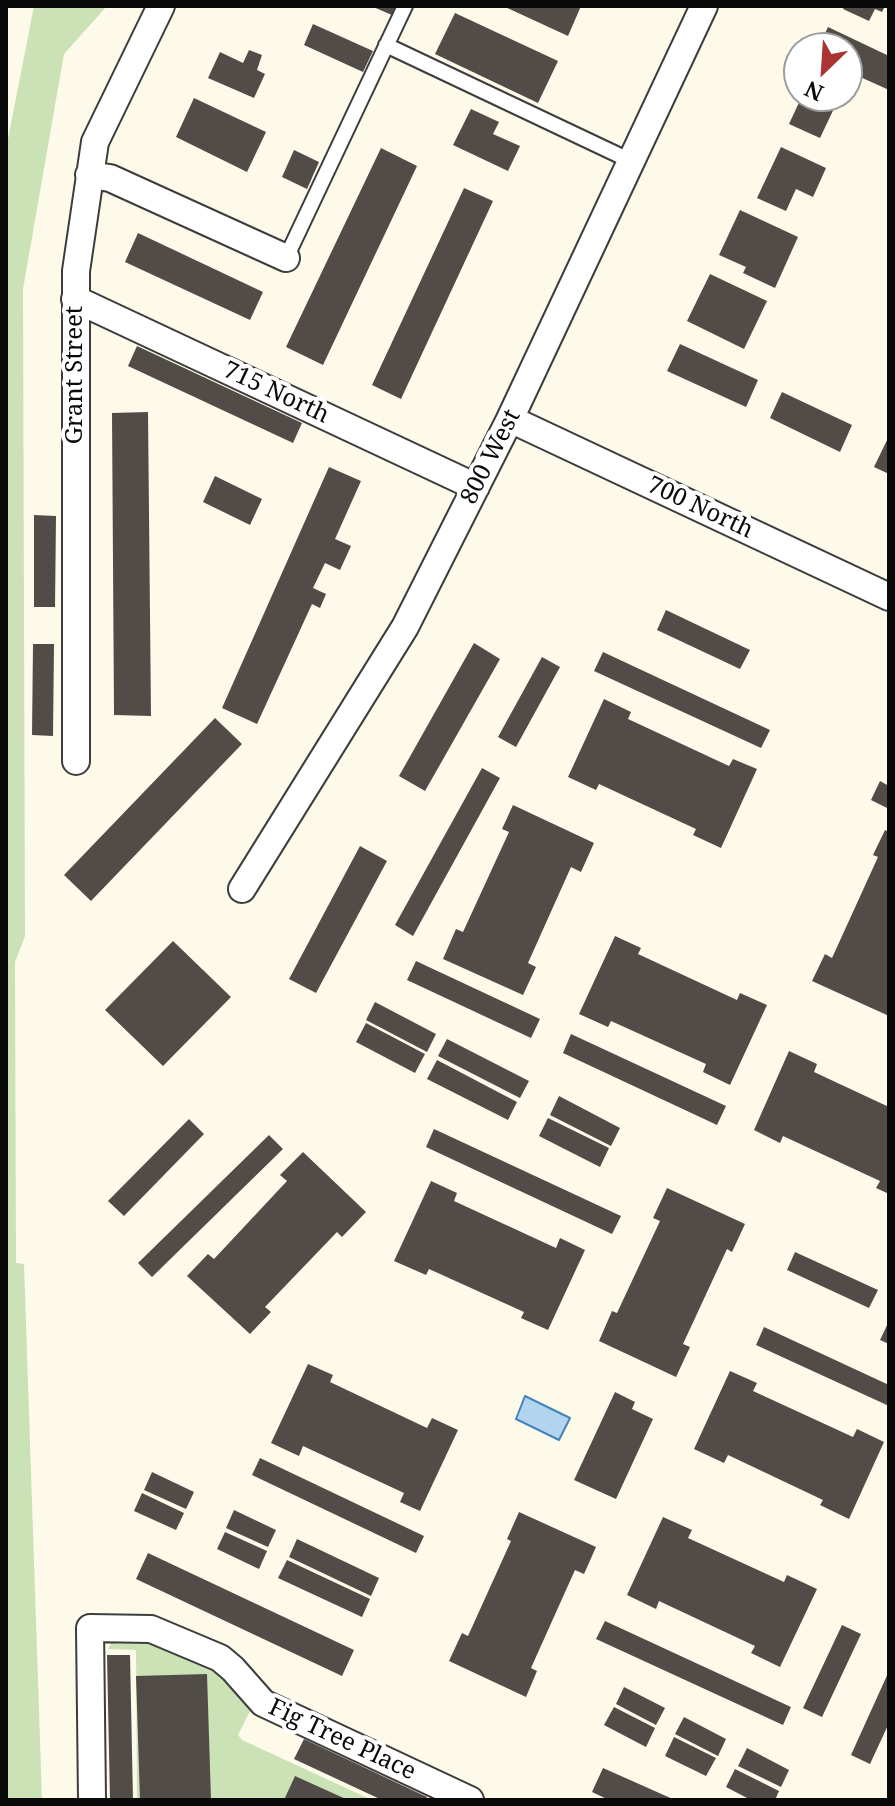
<!DOCTYPE html>
<html>
<head>
<meta charset="utf-8">
<style>
	body { margin:0 }
	#map { position:relative; width:895px; height:1806px; overflow:hidden; background:#fdfae9; font-family:"Noto Serif",serif }
	canvas { display:block }
	.frame { position:absolute; inset:0; border:8px solid #0a0a0a; pointer-events:none }
	.north { position:absolute; left:783px; top:32px; width:80px; height:80px; box-sizing:border-box; background:#fff; border:2px solid #9d9d9d; border-radius:50%; rotate:205deg; font-size:22px; font-weight:700; line-height:32px; text-align:center; color:#0a0a0a }
	.north::after { content:''; display:block; margin:auto; width:28px; height:36px; background:#a93432; clip-path:polygon(50% 0,100% 100%,50% 72%,0 100%) }
</style>
</head>
<body>
<div id="map">
<canvas width="895" height="1806"></canvas>
<div class="frame"></div>
<div class="north">N</div>
</div>
<script>
const context = document.querySelector('canvas').getContext('2d');
context.lineJoin = 'round';
function fill(path, color) { context.fillStyle = color; context.fill(path, 'evenodd'); }
const poly = rows => new Path2D(rows.map(r => 'M' + r).join(''));
function stroke(path, color, width, dash) { context.strokeStyle = color; context.lineWidth = width; context.lineCap = dash ? 'butt' : 'round'; context.setLineDash(dash || []); context.stroke(path); }
function write(font, color, halo, rows, align = 'center') {
  context.font = font + ' "Noto Serif",serif'; context.lineWidth = 8; context.setLineDash([]); context.textBaseline = 'middle'; context.strokeStyle = halo; context.fillStyle = color; for (const [text, x, y, turn = 0] of rows) {
    context.save(); context.translate(x, y); context.rotate((+turn || 0) * Math.PI / 180); context.textAlign = isNaN(turn) ? turn : align; if (halo) context.strokeText(text, 0, 0); context.fillText(text, 0, 0); context.restore();
  }
}
fill(poly([
	[34,6,107,6,64,54,23,289,25,936,15,962,16,1263,24,1264,42,1800,6,1800,6,149],
	[142,1642,165,1648,216,1671,250,1711,238,1735,242,1740,372,1800,137,1800,136,1650,108,1649,111,1643]
]), '#cbe2b7');
const water = poly([
	[525,1396,570,1418,559,1440,516,1419,525,1396]
]);
fill(water, '#b3d4ee');
stroke(water, '#4384bd', 2);
fill(poly([
	[371,6,396,6,392,15],
	[503,6,581,6,568,36],
	[844,6,885,6,882,12,875,9,869,21,843,9],
	[455,13,558,61,538,103,435,54],
	[313,24,373,51,363,72,304,45],
	[828,27,889,56,889,90,847,71,847,48,818,48],
	[249,50,262,55,257,70,265,74,254,98,208,78,220,52,243,63],
	[802,96,829,96,838,100,820,138,789,124],
	[194,98,266,132,247,172,176,137],
	[471,109,499,122,493,134,520,146,508,171,453,145],
	[781,147,826,168,813,197,796,189,786,211,757,198],
	[381,148,417,166,323,365,286,347],
	[294,150,319,162,307,189,282,177],
	[464,188,493,201,401,399,372,385],
	[740,210,798,237,775,288,743,273,746,267,719,255],
	[138,233,263,292,250,320,125,262],
	[710,274,767,301,744,349,687,321],
	[680,344,758,380,746,407,667,371],
	[137,346,302,423,293,443,128,366],
	[782,392,852,425,840,452,770,418],
	[148,412,151,716,114,715,112,413],
	[889,436,889,474,874,467],
	[329,467,361,481,335,539,351,546,340,570,325,563,313,588,326,594,320,608,312,604,257,724,222,708],
	[215,476,262,499,250,525,203,502],
	[34,515,56,516,55,607,34,607],
	[666,610,750,650,740,669,657,630],
	[474,643,500,659,425,791,399,776],
	[33,644,54,644,53,736,32,735],
	[603,652,770,730,761,748,594,671],
	[542,657,560,667,516,747,498,737],
	[604,699,631,712,628,719,729,766,733,759,757,769,721,848,693,835,696,829,599,784,596,790,568,777],
	[215,718,242,744,91,901,64,875],
	[482,768,500,778,413,936,395,925],
	[880,781,889,786,889,809,871,800],
	[513,805,594,843,581,872,571,867,528,963,536,967,523,995,443,959,456,929,463,932,509,832,502,829],
	[885,830,889,832,889,1016,812,981,825,954,832,958,878,857,873,855],
	[360,846,387,861,316,993,289,979],
	[615,936,641,948,638,954,737,1000,740,993,767,1005,730,1085,703,1072,706,1064,611,1021,608,1027,579,1014],
	[173,941,231,997,163,1066,105,1010],
	[416,961,540,1019,531,1038,407,980],
	[375,1002,436,1034,427,1052,366,1020],
	[366,1023,425,1054,415,1073,356,1042],
	[571,1034,726,1106,717,1125,563,1053],
	[447,1039,529,1081,520,1098,438,1056],
	[789,1051,817,1064,814,1072,889,1107,889,1194,876,1188,880,1181,783,1136,780,1143,754,1130],
	[437,1060,517,1102,508,1120,427,1079],
	[559,1096,620,1128,611,1146,550,1115],
	[548,1118,609,1148,600,1167,539,1136],
	[189,1119,204,1134,124,1216,108,1201],
	[434,1129,621,1216,612,1234,426,1147],
	[269,1135,283,1149,152,1277,138,1263],
	[303,1152,366,1212,342,1237,337,1232,265,1307,271,1312,250,1334,187,1276,208,1254,214,1259,287,1181,280,1175],
	[431,1181,457,1193,454,1201,556,1248,560,1238,585,1250,548,1330,521,1318,524,1312,429,1269,426,1275,394,1261],
	[667,1188,745,1224,732,1252,727,1249,683,1344,690,1347,676,1377,599,1341,612,1311,617,1313,660,1221,653,1218],
	[795,1252,878,1290,869,1308,787,1270],
	[889,1321,889,1344,880,1340],
	[764,1327,889,1385,889,1406,756,1345],
	[308,1364,333,1375,330,1382,427,1428,432,1418,458,1430,420,1511,400,1502,404,1493,303,1446,299,1456,271,1443],
	[730,1371,757,1383,753,1391,853,1437,857,1429,884,1442,849,1519,820,1505,823,1500,728,1455,724,1463,694,1449],
	[615,1392,635,1402,632,1409,653,1419,616,1499,574,1480],
	[260,1458,424,1536,416,1553,252,1475],
	[152,1472,194,1492,186,1509,144,1490],
	[142,1493,184,1513,176,1530,134,1511],
	[234,1510,276,1530,268,1547,226,1528],
	[519,1512,596,1547,584,1574,575,1570,531,1668,537,1671,526,1697,449,1661,462,1633,468,1636,511,1541,507,1539],
	[663,1517,692,1530,688,1538,784,1582,787,1575,817,1589,780,1667,751,1653,755,1646,659,1601,656,1609,627,1595],
	[225,1532,267,1551,259,1569,217,1549],
	[297,1539,379,1578,371,1596,289,1557],
	[148,1553,354,1650,342,1676,136,1579],
	[287,1560,370,1599,362,1617,278,1578],
	[605,1621,791,1707,783,1725,596,1639],
	[842,1625,861,1634,822,1717,803,1708],
	[107,1655,130,1655,133,1800,110,1800],
	[889,1671,889,1723,870,1764,851,1755],
	[207,1674,211,1800,140,1800,136,1676],
	[624,1687,665,1708,656,1725,616,1704],
	[614,1707,655,1728,646,1747,604,1725],
	[684,1717,726,1739,718,1756,675,1734],
	[674,1737,716,1758,706,1776,665,1756],
	[304,1739,427,1797,425,1800,382,1800,294,1759],
	[747,1748,789,1770,781,1787,738,1766],
	[603,1768,675,1800,609,1800,592,1792],
	[735,1769,779,1791,775,1800,751,1800,726,1787],
	[295,1776,348,1800,284,1800]
]), '#514c48');
const lane = poly([
	[386,45,631,161],
	[286,258,405,6]
]);
const street = poly([
	[89,175,110,178,286,258],
	[75,299,476,487],
	[510,419,889,597],
	[76,761,76,271,95,142,161,6],
	[242,889,405,627,510,419,704,6],
	[92,1800,90,1628,151,1629,220,1658,233,1669,263,1703,470,1800]
]);
stroke(lane, '#3d3d3d', 18);
stroke(street, '#3d3d3d', 30);
stroke(lane, '#fff', 14);
stroke(street, '#fff', 26);
write('24px', '#0a0a0a', '#fff', [
	["Grant Street",75,375,-90],
	["715 North",276,393,25],
	["800 West",491,457,-63],
	["700 North",700,508,25],
	["Fig Tree Place",342,1740,25]
]);
</script>
</body>
</html>
